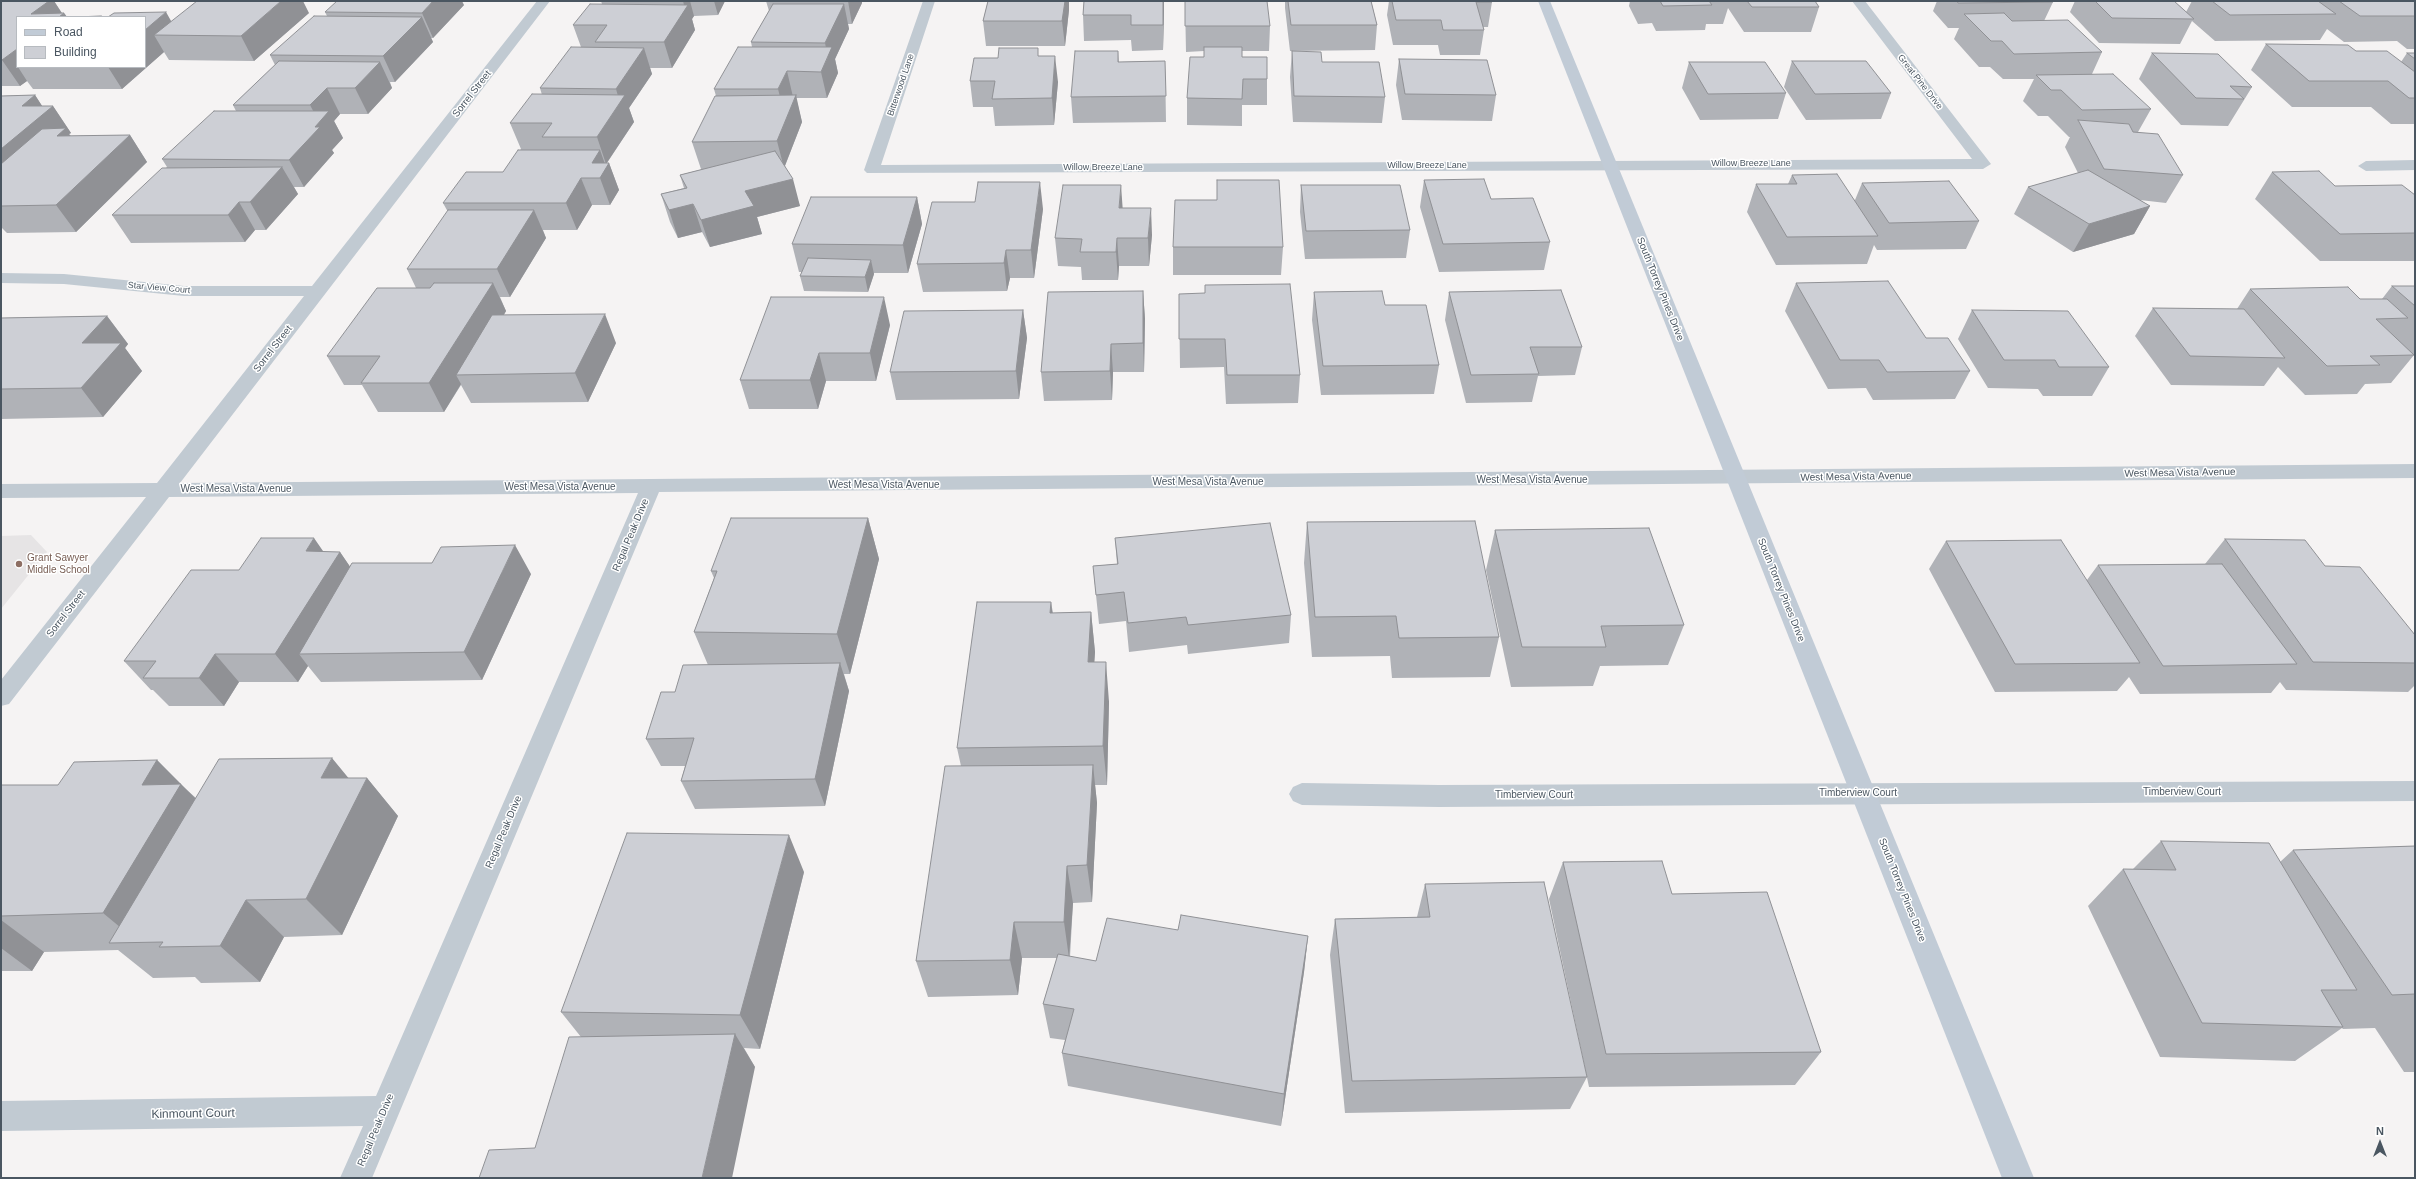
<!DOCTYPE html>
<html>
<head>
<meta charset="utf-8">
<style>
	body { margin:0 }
	#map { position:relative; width:2416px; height:1179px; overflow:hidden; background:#f5f3f3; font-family:Helvetica,sans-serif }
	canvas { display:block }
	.frame { position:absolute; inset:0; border:2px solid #4a5661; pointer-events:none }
	.legend { position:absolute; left:16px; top:16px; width:130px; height:52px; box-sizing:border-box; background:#fff; border:1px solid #b7bbc0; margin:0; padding:5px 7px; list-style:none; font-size:12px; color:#4a5661 }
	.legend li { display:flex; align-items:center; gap:8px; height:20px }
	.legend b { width:20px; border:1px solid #b7bbc0 }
	.north { position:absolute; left:2360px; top:1123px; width:40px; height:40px; -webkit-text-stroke:3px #fff; paint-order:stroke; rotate:0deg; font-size:11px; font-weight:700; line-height:16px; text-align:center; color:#4a5661 }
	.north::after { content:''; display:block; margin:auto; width:14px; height:18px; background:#4a5661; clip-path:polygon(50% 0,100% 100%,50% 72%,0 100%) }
</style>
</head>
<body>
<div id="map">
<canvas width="2416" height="1179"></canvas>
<div class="frame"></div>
<ul class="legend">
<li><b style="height:5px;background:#c1cbd6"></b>Road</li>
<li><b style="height:11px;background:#cdcfd5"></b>Building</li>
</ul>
<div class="north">N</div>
</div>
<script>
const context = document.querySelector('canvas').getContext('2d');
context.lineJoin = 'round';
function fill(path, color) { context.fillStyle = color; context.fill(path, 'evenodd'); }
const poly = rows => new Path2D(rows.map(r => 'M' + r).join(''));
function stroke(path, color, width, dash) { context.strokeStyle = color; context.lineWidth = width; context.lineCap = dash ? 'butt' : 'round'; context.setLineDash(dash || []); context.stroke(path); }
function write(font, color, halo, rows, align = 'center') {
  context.font = font + ' Helvetica,sans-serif'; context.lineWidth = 3; context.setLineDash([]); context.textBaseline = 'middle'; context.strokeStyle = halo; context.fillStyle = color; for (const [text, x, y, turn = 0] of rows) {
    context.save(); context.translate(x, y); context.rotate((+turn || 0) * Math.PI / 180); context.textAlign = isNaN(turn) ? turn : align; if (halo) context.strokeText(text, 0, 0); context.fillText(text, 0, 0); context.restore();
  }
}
fill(poly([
	[31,535,47,552,1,609,1,536]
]), '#e6e4e5');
fill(poly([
	[537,1,550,1,180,483,2415,464,2415,478,659,492,372,1178,340,1178,363,1126,1,1131,1,1101,376,1096,638,493,169,497,9,704,1,706,1,680,146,497,1,498,1,484,157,483,304,296,184,296,64,284,1,283,1,273,64,274,184,286,312,286,537,1],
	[923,1,935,1,881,165,1972,159,1852,1,1865,1,1991,164,1983,169,867,173,864,170,923,1],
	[2415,160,2415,170,2366,171,2358,166,2366,161,2415,160],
	[2415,781,2415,801,1439,807,1302,805,1293,801,1289,794,1293,787,1302,783,1439,785,2415,781]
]), '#c1cad2');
fill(poly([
	[1538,1,1550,1,2034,1178,2002,1178,1538,1]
]), '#c1cbd6');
fill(poly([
	[1,1,54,1,62,13,64,13,67,17,17,17,17,67,145,67,145,17,171,22,309,13,254,61,169,60,164,52,122,89,33,89,27,81,20,86,1,86],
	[601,1,725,1,718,15,694,16,692,19,695,30,672,68,650,68,652,74,629,108,634,122,607,163,609,163,619,190,610,205,592,205,577,230,543,230,546,238,510,297,500,297,506,311,504,315,616,343,588,402,471,403,461,385,444,412,378,412,362,385,344,385,327,356,416,288,407,269,448,212,443,203,503,172,521,149,510,123,542,95,540,88,581,47,573,25,602,4],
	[766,1,862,1,862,3,852,24,848,24,849,29,835,59,838,73,827,98,796,98,802,122,785,166,800,206,757,217,762,234,710,247,702,232,678,238,670,222,661,194,684,188,680,175,703,169,701,169,692,142,716,96,714,89,752,47,751,42,769,11],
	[988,1,1069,1,1069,10,1065,46,986,46,983,21],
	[1084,1,1164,1,1163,50,1132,51,1131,40,1084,41,1083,15],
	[1185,1,1270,26,1269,51,1242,51,1242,57,1267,79,1267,105,1242,105,1242,126,1187,125,1187,98,1204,57,1204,51,1186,52],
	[1285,1,1371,1,1377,25,1375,50,1290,51,1285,8],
	[1389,1,1492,1,1492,2,1488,27,1483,27,1484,30,1480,55,1440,55,1438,45,1393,45,1387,15],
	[1630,1,1815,1,1819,7,1811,32,1744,32,1728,8,1723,24,1706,24,1705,30,1656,31,1652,23,1638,24,1629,6],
	[1937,1,2052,1,2053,2,2044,21,2102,52,2092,74,2151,109,2138,132,2183,175,2166,203,2140,200,2150,206,2134,234,2073,252,2014,214,2028,187,2078,173,2065,147,2070,137,2069,137,2048,116,2038,116,2023,101,2034,79,2003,79,1990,67,1979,67,1954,39,1959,28,1948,28,1933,11],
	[2075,1,2174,1,2186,12,2192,1,2415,1,2415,49,2407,49,2397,41,2344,42,2327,29,2320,40,2215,41,2192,21,2180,44,2099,43,2070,12],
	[464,5,433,38,431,38,433,42,395,82,390,82,392,88,368,114,340,114,334,121,343,138,332,150,334,153,304,187,294,187,298,194,266,230,255,230,245,242,131,243,112,215,167,167,162,159,236,111,233,105,275,65,270,55,327,16,325,12],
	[2266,44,2356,51,2401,62,2407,53,2415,53,2415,124,2391,124,2371,107,2292,107,2251,70],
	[1118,51,1119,62,1165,61,1166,122,1073,123,1071,97],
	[1292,51,1322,62,1385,97,1382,123,1293,122,1290,77],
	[2152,53,2252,87,2228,126,2181,125,2139,79],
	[1039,56,1058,82,1054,125,995,126,993,107,973,107,970,81,998,58],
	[1399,59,1496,95,1492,121,1402,120,1396,85],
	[1792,61,1891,93,1881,119,1806,120,1784,87],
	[1689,62,1786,93,1778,119,1700,120,1682,88],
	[35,95,42,106,53,106,71,133,69,134,71,136,130,135,147,162,76,232,7,233,2,228,1,228,1,96],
	[2272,172,2335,186,2415,195,2415,261,2320,261,2255,199],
	[1792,175,1855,200,1862,183,1979,221,1966,249,1877,250,1874,245,1867,264,1776,265,1747,212,1756,184,1788,184],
	[1424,180,1491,199,1550,242,1544,270,1439,272,1420,207],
	[1301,185,1410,230,1406,258,1305,259,1300,212],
	[917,197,922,224,908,273,874,273,874,274,868,292,804,291,800,276,802,272,799,272,792,244],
	[1122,208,1152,235,1149,266,1119,266,1118,280,1082,280,1081,267,1058,266,1055,238],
	[1043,209,1034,278,1010,278,1007,291,923,292,917,264],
	[1173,247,1283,247,1281,275,1173,275],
	[1796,283,1926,338,1970,371,1955,399,1873,400,1866,388,1828,389,1785,311],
	[2392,286,2415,286,2415,356,2414,355,2391,383,2365,384,2357,394,2305,395,2278,367,2264,386,2171,385,2135,336,2153,308,2237,309,2250,289,2360,299,2382,299],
	[1143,291,1145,319,1144,372,1113,372,1112,400,1044,401,1041,372],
	[1314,292,1385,305,1439,365,1434,394,1321,395,1312,320],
	[1449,292,1582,347,1575,375,1538,376,1532,402,1466,403,1445,320],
	[1179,294,1300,375,1298,403,1226,404,1224,367,1180,368],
	[1023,310,1027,338,1019,399,896,400,890,372],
	[1972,310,2109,367,2092,396,2043,396,2038,389,1988,388,1958,339],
	[107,316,128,344,125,348,142,371,103,417,1,419,1,318],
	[890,325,876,381,826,381,818,409,749,409,740,380],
	[868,518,879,559,850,674,844,674,849,691,825,806,695,809,681,781,685,766,661,766,646,739,675,692,708,665,694,632,714,578,711,571],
	[1307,522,1499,637,1490,677,1392,678,1390,656,1312,657,1304,563],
	[1495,530,1684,625,1668,665,1600,666,1593,686,1511,687,1486,570],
	[1115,538,1291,615,1289,643,1188,654,1187,645,1129,652,1126,621,1099,624,1093,566,1117,564],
	[2225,539,2325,566,2415,635,2415,685,2408,692,2286,690,2280,682,2271,693,2140,694,2129,677,2117,691,1995,692,1929,569,1946,541,2087,580,2098,565,2205,564],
	[324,552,340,552,350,567,531,574,482,680,321,682,308,666,298,682,239,682,224,706,169,706,153,690,151,690,124,661,239,570],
	[1051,602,1053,613,1091,612,1095,652,1094,662,1109,702,1107,785,1095,785,1097,803,1092,902,1073,903,1070,957,1096,961,1178,930,1308,936,1304,972,1281,1126,1068,1086,1062,1053,1065,1040,1050,1038,1043,1004,1057,958,1022,958,1018,995,928,997,916,961,961,766,957,748],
	[157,760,180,784,196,798,348,778,367,778,398,816,342,935,284,937,260,982,201,983,195,977,153,978,118,950,44,952,32,971,1,971,1,785,58,785],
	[2161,841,2280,862,2293,850,2415,846,2415,1072,2404,1072,2375,1028,2343,1029,2342,1028,2295,1061,2160,1057,2088,906,2123,869,2133,869],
	[1563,862,1672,894,1821,1052,1795,1085,1589,1087,1549,899],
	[804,872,760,1049,744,1048,755,1067,581,1037,561,1012],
	[1425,884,1587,1077,1570,1109,1345,1113,1330,955,1335,919,1417,917]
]), '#b0b2b7');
fill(poly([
	[49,1,54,1,63,15,64,13,67,17,33,17,31,14],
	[281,1,303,1,309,13,254,61,241,36],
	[433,1,462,1,464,5,433,38,422,13],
	[683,1,690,1,694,16,692,19,695,30,672,68,664,42,685,9],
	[714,1,725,1,718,15],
	[848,1,862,1,862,3,852,24],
	[1065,1,1069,1,1069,10,1065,46,1062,21],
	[1163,1,1164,1,1164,11,1163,50],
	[844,4,849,29,835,59,838,73,827,98,821,72,828,57,825,43],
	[166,12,179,35,154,35,164,52,122,89,108,67,145,67,145,30],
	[422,17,433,42,395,82,383,56],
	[644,48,652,74,629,108,634,122,606,164,597,137,620,103,616,89],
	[17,49,17,63,16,63,17,65,17,67,18,67,27,81,20,86,2,60],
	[1055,56,1058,82,1054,125,1052,98],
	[380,62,392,88,368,114,355,88],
	[787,71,793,97,785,116,778,89],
	[327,88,340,114,334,121,343,138,332,150,334,153,304,187,289,160,315,127,319,122,310,105],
	[35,95,46,112,53,106,71,133,69,134,84,155,1,193,1,149,22,106],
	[796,95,802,122,784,168,777,141],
	[130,135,147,162,76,232,56,205],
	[600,150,606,167,609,163,619,190,610,205,600,178,592,163],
	[282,167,298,194,266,230,250,202],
	[581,178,592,205,577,230,566,203],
	[793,179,800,206,757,217,762,234,710,247,701,220,745,191],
	[1040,182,1043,209,1034,278,1031,250],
	[1121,185,1123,213,1119,208],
	[917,197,922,224,908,273,903,245],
	[239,202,255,230,245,242,228,215],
	[693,204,702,232,678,238,669,210],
	[2150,206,2134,234,2073,252,2089,224],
	[1151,208,1152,235,1149,266,1148,238],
	[534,210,546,238,510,297,497,269],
	[1117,238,1119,266,1118,280,1116,252],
	[1006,250,1010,278,1007,291,1004,263],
	[871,260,874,274,868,292,865,277],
	[493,283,506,311,467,375,456,375,461,384,444,412,429,383],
	[1143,291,1145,319,1144,372,1143,343],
	[884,297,890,325,876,381,870,353],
	[1023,310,1027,338,1019,399,1016,371],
	[605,314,616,343,588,402,575,373],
	[107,316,128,344,125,348,142,371,103,417,81,388,82,343],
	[1111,344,1113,372,1112,400,1110,371],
	[819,353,826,381,818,409,810,380],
	[868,518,879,559,850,674,837,634],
	[314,538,332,564,340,552,360,581,299,654,308,666,298,682,275,654,306,551],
	[515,545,531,574,482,680,464,652],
	[1051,602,1056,642,1050,613],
	[1091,612,1095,652,1092,702,1088,662],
	[215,654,239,682,224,706,199,678],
	[1106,662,1109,702,1107,785,1103,746],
	[840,663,849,691,825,806,815,779],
	[332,758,360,792,367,778,398,816,342,935,306,899,321,778],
	[157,760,219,822,138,942,103,913,142,785],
	[1093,765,1097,803,1092,902,1087,865],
	[789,835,804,872,760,1049,740,1015],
	[1067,866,1073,903,1069,958,1064,922],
	[246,900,284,937,260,982,220,946],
	[1,920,44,952,32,971,1,948],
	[1014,922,1022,958,1018,995,1010,960],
	[1308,936,1304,972,1281,1126,1284,1094],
	[735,1034,755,1067,732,1178,702,1178]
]), '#909195');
const building = poly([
	[1,1,49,1,31,14,64,13,59,17,17,17,17,49,2,60,1,60,1,1],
	[197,1,281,1,241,36,154,35,197,1],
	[337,1,433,1,422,13,325,12,337,1],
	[988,1,1065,1,1062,21,983,21,988,1],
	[1084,1,1163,1,1163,25,1131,25,1131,15,1083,15,1084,1],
	[1185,1,1267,1,1270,26,1185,26,1185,1],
	[1288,1,1371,1,1377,25,1291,25,1288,1],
	[1392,1,1492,1,1492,2,1476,2,1484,30,1443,30,1441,20,1396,20,1392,1],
	[1660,1,1709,1,1712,5,1663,6,1660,1],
	[1747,1,1815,1,1819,7,1752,7,1747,1],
	[1957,1,2052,1,2053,2,1958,3,1957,1],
	[2095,1,2174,1,2194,19,2112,18,2095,1],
	[2212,1,2318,1,2336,14,2230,15,2212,1],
	[2339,1,2415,1,2415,17,2414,16,2360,16,2339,1],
	[590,4,688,5,664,42,595,42,607,25,573,25,590,4],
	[773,4,844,4,825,43,751,42,773,4],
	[166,12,145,30,145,17,108,17,114,13,166,12],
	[2004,13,2012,21,2068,20,2102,52,2014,54,2002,41,1991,41,1964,14,2004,13],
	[101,16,100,17,76,17,101,16],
	[314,16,422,17,383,56,270,55,314,16],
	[2266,44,2348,45,2356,51,2387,51,2415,72,2415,98,2409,98,2388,81,2309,81,2266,44],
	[571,47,644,48,616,89,540,88,571,47],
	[738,47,832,47,821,72,787,71,778,89,714,89,738,47],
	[1204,47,1242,47,1242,57,1267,57,1267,79,1243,79,1242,99,1187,98,1190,57,1204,57,1204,47],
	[999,48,1038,48,1038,56,1055,56,1052,98,992,99,995,81,970,81,974,58,998,58,999,48],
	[1075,51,1118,51,1118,62,1165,61,1166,96,1071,97,1075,51],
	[1292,51,1321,52,1322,62,1379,62,1385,97,1294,96,1292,51],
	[2152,53,2218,54,2252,87,2230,86,2244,99,2196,98,2152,53],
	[2407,53,2415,53,2415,59,2407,53],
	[1399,59,1487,60,1496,95,1405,94,1399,59],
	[279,61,380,62,355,88,327,88,310,105,233,105,279,61],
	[1792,61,1866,61,1891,93,1815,94,1792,61],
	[1689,62,1765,62,1786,93,1708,94,1689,62],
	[2113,74,2151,109,2082,110,2061,90,2051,90,2036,75,2113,74],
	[532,94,625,95,597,137,542,137,552,123,510,123,532,94],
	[35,95,22,106,53,106,1,149,1,96,35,95],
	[796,95,777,141,692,142,715,96,796,95],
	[214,111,329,111,315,127,320,127,289,160,162,159,214,111],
	[2078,120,2129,124,2133,132,2158,134,2183,175,2104,169,2078,120],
	[66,128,57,136,130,135,56,205,1,206,1,164,42,129,66,128],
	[518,150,600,150,592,163,609,163,600,178,581,178,566,203,443,203,466,172,503,172,518,150],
	[775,151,793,179,745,191,754,206,701,220,693,204,669,210,661,194,687,188,680,175,775,151],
	[282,167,250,202,239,202,228,215,112,215,162,168,282,167],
	[2088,170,2150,206,2089,224,2028,187,2088,170],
	[2319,171,2335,186,2402,185,2415,195,2415,233,2340,234,2272,172,2319,171],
	[1837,174,1878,236,1787,237,1756,184,1797,184,1792,175,1837,174],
	[1484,179,1491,199,1533,198,1550,242,1443,244,1424,180,1484,179],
	[1217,180,1279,180,1283,247,1173,247,1175,200,1217,200,1217,180],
	[1949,181,1979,221,1889,223,1862,183,1949,181],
	[978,182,1040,182,1031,250,1006,250,1004,263,917,264,932,202,975,202,978,182],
	[1063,185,1121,185,1119,208,1151,208,1148,238,1117,238,1116,252,1080,252,1082,239,1055,238,1063,185],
	[1301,185,1400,185,1410,230,1306,231,1301,185],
	[811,197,917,197,903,245,792,244,811,197],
	[448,210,534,210,497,269,407,269,448,210],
	[808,258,871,260,865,277,800,276,808,258],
	[1888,281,1926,338,1948,338,1970,371,1887,372,1879,360,1840,360,1796,283,1888,281],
	[434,283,493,283,429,383,361,383,380,356,327,356,377,288,430,288,434,283],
	[1290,284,1300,375,1227,375,1225,339,1179,339,1179,294,1205,293,1205,285,1290,284],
	[2392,286,2415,286,2415,306,2392,286],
	[2348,287,2360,299,2387,299,2408,318,2376,319,2414,355,2370,356,2380,365,2327,366,2250,289,2348,287],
	[1561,290,1582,347,1530,347,1539,374,1471,375,1449,292,1561,290],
	[1143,291,1143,343,1111,344,1110,371,1041,372,1048,292,1143,291],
	[1382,291,1385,305,1426,305,1439,365,1323,366,1314,292,1382,291],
	[771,297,884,297,870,353,819,353,810,380,740,380,771,297],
	[2153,308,2244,309,2285,358,2190,356,2153,308],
	[1023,310,1016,371,890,372,904,311,1023,310],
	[1972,310,2068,311,2109,367,2059,367,2055,360,2004,360,1972,310],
	[605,314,575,373,456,375,492,315,605,314],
	[107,316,82,343,121,343,81,388,1,389,1,318,107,316],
	[731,518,868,518,837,634,694,632,717,571,711,571,731,518],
	[1475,521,1499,637,1399,638,1396,616,1315,617,1307,522,1475,521],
	[1270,523,1291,615,1188,625,1186,617,1128,623,1124,592,1096,595,1093,566,1118,564,1115,538,1270,523],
	[1649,528,1684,625,1601,626,1606,647,1522,647,1495,530,1649,528],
	[261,538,314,538,306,551,340,552,275,654,215,654,199,678,143,678,156,661,124,661,191,570,239,570,261,538],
	[2225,539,2305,540,2325,566,2360,567,2415,635,2415,663,2313,662,2225,539],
	[2061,540,2140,663,2015,664,1946,541,2061,540],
	[515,545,464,652,299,654,352,563,432,563,441,547,515,545],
	[2222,564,2297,664,2163,666,2098,565,2222,564],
	[977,602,1051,602,1050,613,1091,612,1088,662,1106,662,1103,746,957,748,977,602],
	[840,663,815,779,681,781,694,738,646,739,661,692,675,692,683,665,840,663],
	[332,758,321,778,367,778,306,899,246,900,220,946,159,947,163,942,109,943,219,759,332,758],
	[157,760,142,785,181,784,103,913,1,916,1,785,58,785,74,762,157,760],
	[1093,765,1087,865,1067,866,1064,922,1014,922,1010,960,916,961,945,766,1093,765],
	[627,833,789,835,740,1015,561,1012,627,833],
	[2161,841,2269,843,2357,990,2321,990,2343,1027,2202,1023,2123,869,2176,870,2161,841],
	[2415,846,2415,994,2392,995,2293,850,2415,846],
	[1662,861,1672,894,1767,892,1821,1052,1606,1054,1563,862,1662,861],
	[1544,882,1587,1077,1352,1081,1335,919,1430,917,1425,884,1544,882],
	[1181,915,1308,936,1284,1094,1062,1053,1074,1009,1043,1004,1058,954,1096,961,1107,918,1178,930,1181,915],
	[735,1034,702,1178,479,1178,489,1150,535,1148,569,1037,735,1034]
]);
fill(building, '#cdcfd5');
stroke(building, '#909195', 1);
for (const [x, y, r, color] of [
	[19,564,4,"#8d6e63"]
]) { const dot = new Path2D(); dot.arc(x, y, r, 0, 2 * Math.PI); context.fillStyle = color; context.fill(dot); stroke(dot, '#fff', 1.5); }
write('9px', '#4a5661', '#fff', [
	["Great Pine Drive",1920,82,52],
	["Bitterwood Lane",901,85,-71],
	["Willow Breeze Lane",1751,164],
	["Willow Breeze Lane",1427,166],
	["Willow Breeze Lane",1103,168],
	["Star View Court",159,288,5]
]);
write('10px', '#4a5661', '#fff', [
	["Sorrel Street",472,94,-52],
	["South Torrey Pines Drive",1660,289,68],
	["Sorrel Street",273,349,-52],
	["West Mesa Vista Avenue",2180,473,-1],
	["West Mesa Vista Avenue",1856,477,-1],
	["West Mesa Vista Avenue",1532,480],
	["West Mesa Vista Avenue",1208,482],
	["West Mesa Vista Avenue",884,485],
	["West Mesa Vista Avenue",560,487],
	["West Mesa Vista Avenue",236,489],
	["Regal Peak Drive",631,535,-67],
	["South Torrey Pines Drive",1781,590,68],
	["Sorrel Street",66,614,-52],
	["Timberview Court",2182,792],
	["Timberview Court",1858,793],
	["Timberview Court",1534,795],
	["Regal Peak Drive",504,832,-67],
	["South Torrey Pines Drive",1902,890,68],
	["Regal Peak Drive",376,1130,-67]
]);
write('10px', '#785e54', '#fff', [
	["Grant Sawyer",27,558],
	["Middle School",27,570]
], 'left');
write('12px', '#4a5661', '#fff', [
	["Kinmount Court",193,1114,-1]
]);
</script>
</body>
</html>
